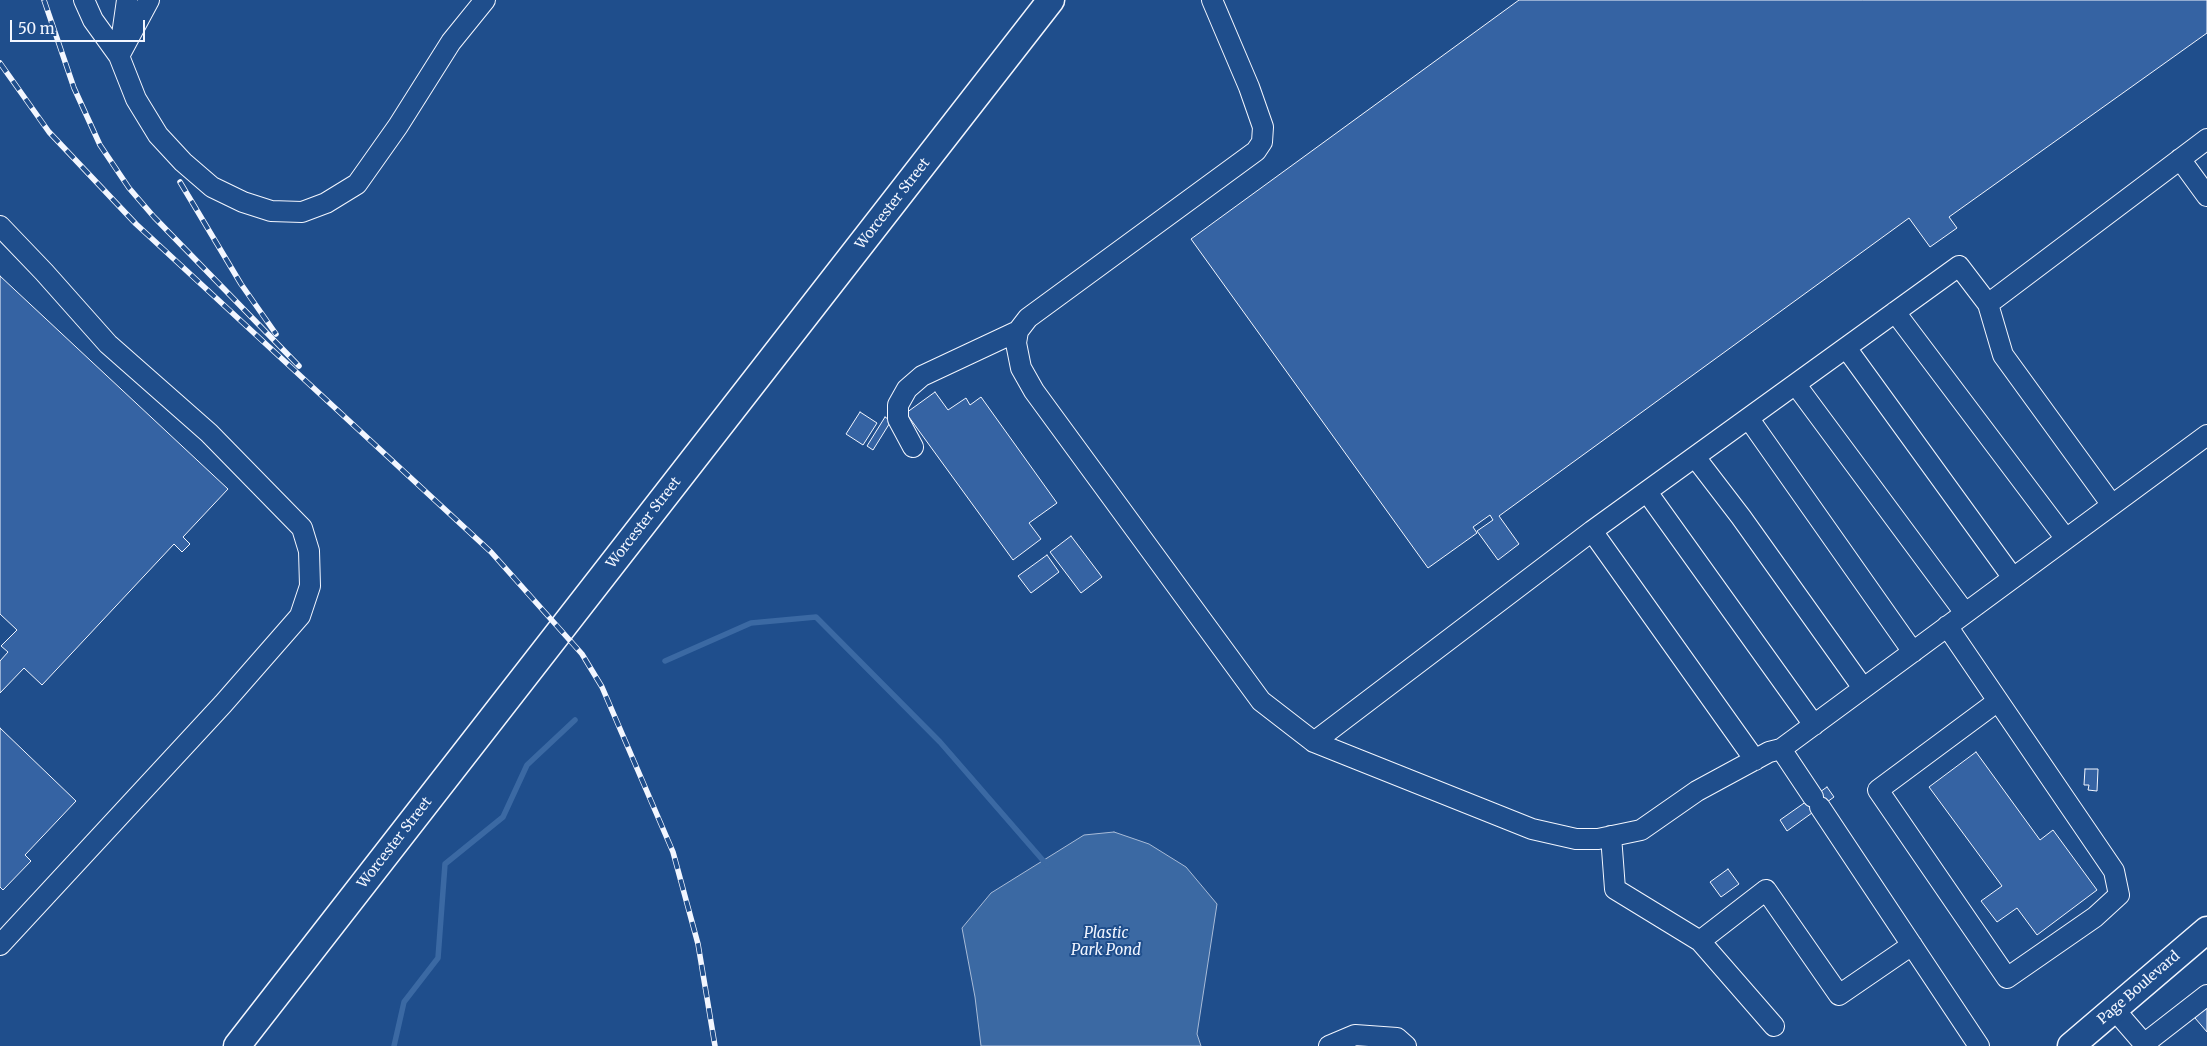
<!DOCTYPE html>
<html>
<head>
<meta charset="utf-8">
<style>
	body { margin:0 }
	#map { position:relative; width:2207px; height:1046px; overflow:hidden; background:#1f4e8c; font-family:Merriweather,serif }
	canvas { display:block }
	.scale { position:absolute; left:10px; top:20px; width:135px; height:22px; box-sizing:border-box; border:2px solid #f2f6ff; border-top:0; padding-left:6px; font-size:15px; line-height:18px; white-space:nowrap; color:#f2f6ff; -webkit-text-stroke:4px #1f4e8c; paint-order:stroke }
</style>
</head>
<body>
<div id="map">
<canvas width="2207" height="1046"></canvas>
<div class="scale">50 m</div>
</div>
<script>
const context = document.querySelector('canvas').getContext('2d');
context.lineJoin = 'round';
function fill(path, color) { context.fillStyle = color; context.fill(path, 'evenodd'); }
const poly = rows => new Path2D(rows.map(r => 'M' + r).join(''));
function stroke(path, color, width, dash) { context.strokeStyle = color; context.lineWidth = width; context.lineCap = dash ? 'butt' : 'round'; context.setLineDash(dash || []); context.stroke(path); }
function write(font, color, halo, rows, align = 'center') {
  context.font = font + ' Merriweather,serif'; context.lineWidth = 4; context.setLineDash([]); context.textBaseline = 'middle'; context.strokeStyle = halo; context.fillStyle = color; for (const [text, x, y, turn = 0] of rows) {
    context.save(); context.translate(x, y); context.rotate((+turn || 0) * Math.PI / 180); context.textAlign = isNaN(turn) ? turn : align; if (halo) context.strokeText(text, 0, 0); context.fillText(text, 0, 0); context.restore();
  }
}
const water = poly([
	[1114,832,1149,844,1186,867,1217,904,1197,1034,1201,1046,981,1046,975,997,962,928,991,893,1084,835,1114,832]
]);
fill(water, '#3b69a3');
stroke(water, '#a8bbd7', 1);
stroke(poly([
	[665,661,751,623,816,617,940,742,1047,865],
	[394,1046,404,1002,438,958,445,864,503,817,527,765,575,720]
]), '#3b69a3', 5.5);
const building = poly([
	[1519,0,2207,0,2207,33,1949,217,1957,228,1930,247,1909,218,1499,516,1519,544,1498,560,1477,531,1493,520,1490,515,1473,527,1477,533,1428,568,1191,239,1519,0],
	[0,276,228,489,183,537,190,544,182,552,174,544,42,685,24,668,0,693,0,661,8,652,1,646,17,630,0,614,0,276],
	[935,392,948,410,966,398,970,405,981,397,1057,503,1029,523,1041,539,1013,560,906,413,935,392],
	[860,412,877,423,863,445,846,434,860,412],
	[885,417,891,421,873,450,867,446,885,417],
	[1071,536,1102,577,1081,593,1050,552,1071,536],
	[1047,555,1059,572,1031,593,1018,576,1047,555],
	[0,728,76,801,25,855,31,861,3,890,0,887,0,728],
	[1976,752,2040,840,2053,830,2097,890,2037,935,2017,908,1997,922,1981,901,2002,886,1929,787,1976,752],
	[2085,769,2098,769,2097,791,2088,790,2089,785,2084,785,2085,769],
	[1827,787,1834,797,1787,831,1780,820,1827,787],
	[1728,869,1739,884,1721,897,1710,882,1728,869],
	[2207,1007,2207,1032,2195,1018,2207,1007]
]);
fill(building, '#3563a3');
stroke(building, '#f2f6ff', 1);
const minor = poly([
	[84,0,93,20,119,56,127,0],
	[149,0,119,56,136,99,158,135,183,162,212,187,243,202,271,211,302,212,326,203,357,184,398,126,451,42,485,0],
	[1212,0,1249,87,1263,127,1262,142,1256,151,1028,318,1018,331,1016,343,1021,368,1034,391,1261,701,1314,742,1532,829,1576,839,1598,839,1641,830,1697,791,1769,752,1781,749,1813,797],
	[2180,159,2207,196],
	[0,226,44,272,108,344,209,433,302,528,309,551,310,586,300,616,223,704,0,945],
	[1988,304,2003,355,2112,505],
	[1895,312,2066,539],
	[1847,349,2013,578],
	[1796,385,1965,613],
	[1749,419,1913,652],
	[913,447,898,419,898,405,907,389,922,376,1018,331],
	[1695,457,1741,517,1863,688],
	[1647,492,1814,725],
	[1947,626,2114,871,2119,895,2095,917,2007,978,1878,790,1998,701],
	[1314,742,1592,531],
	[1781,749,2207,435],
	[1755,760,1592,531,1959,266,1988,304,2207,139],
	[1820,807,1979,1046],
	[1611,836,1615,889,1700,941,1774,1026],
	[1700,941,1766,890,1839,995,1912,945],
	[2114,1009,2146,1046],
	[2144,1044,2207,995],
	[1329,1046,1355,1035,1397,1038,1406,1046]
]);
const major = poly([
	[237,1046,1051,0],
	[2071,1046,2207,930]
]);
stroke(minor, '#f2f6ff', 22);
stroke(major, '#f2f6ff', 29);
stroke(minor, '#1f4e8c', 20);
stroke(major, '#1f4e8c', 26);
const rail = poly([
	[44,0,74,88,100,145,129,188,154,217,299,366],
	[0,63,49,132,136,224,491,552,582,654,602,687,673,852,698,944,715,1046],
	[180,182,241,284,276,334]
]);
stroke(rail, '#f2f6ff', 5.5);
stroke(rail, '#1f4e8c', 4, [11]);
write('14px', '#f2f6ff', '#1f4e8c', [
	["Worcester Street",893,204,-52],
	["Worcester Street",644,523,-52],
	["Worcester Street",395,843,-52],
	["Page Boulevard",2139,988,-41]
]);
write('italic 15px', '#f2f6ff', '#1f4e8c', [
	["Plastic",1106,934],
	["Park Pond",1106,951]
]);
</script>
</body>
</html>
